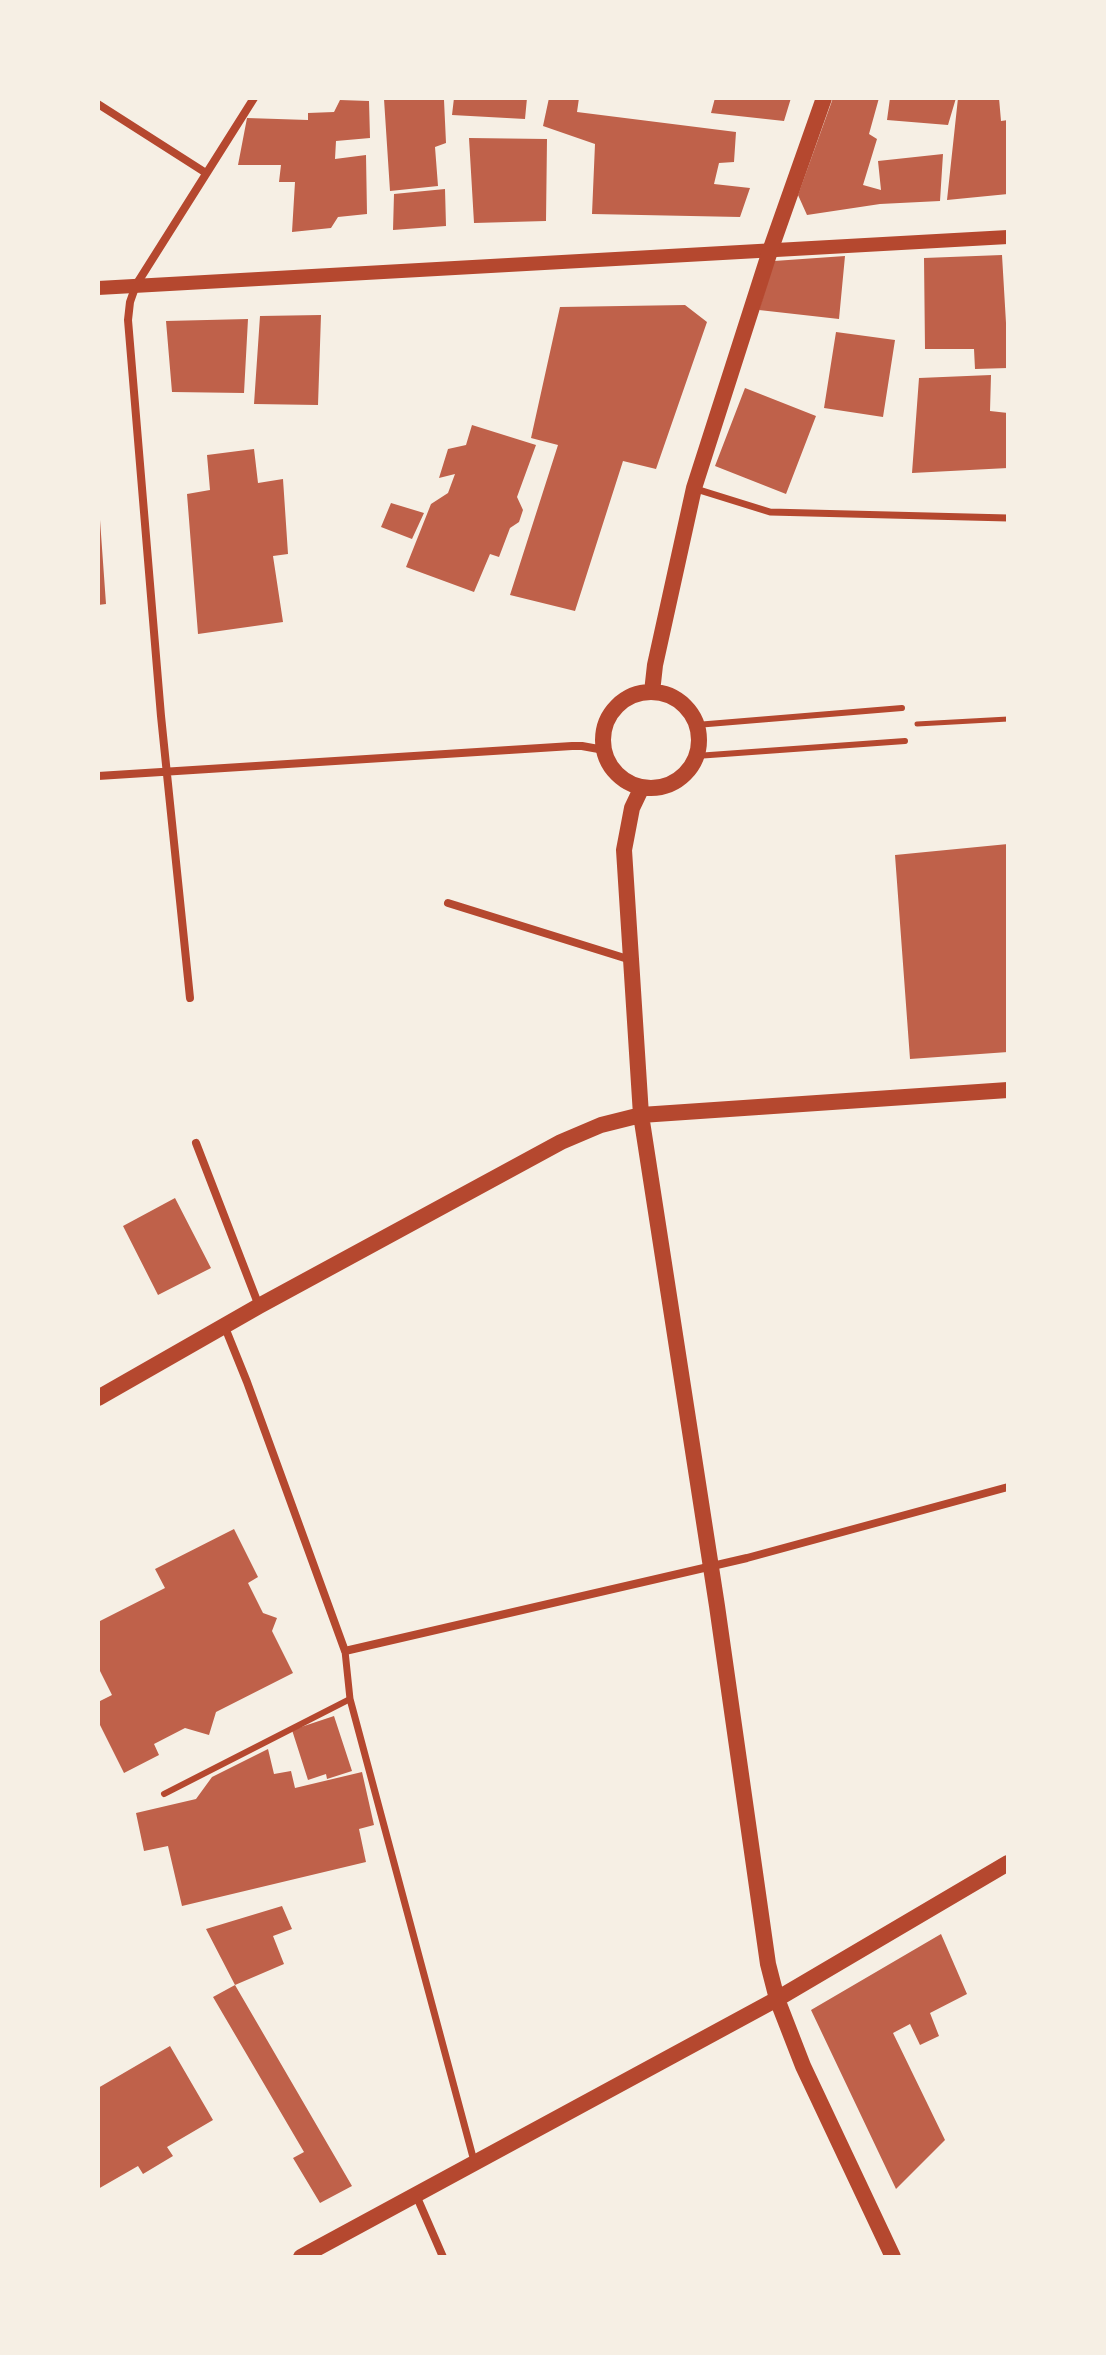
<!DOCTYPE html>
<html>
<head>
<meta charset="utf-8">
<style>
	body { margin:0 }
	#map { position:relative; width:1106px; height:2355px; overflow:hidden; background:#f6efe4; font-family:Lora,serif }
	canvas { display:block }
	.frame { position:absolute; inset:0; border:100px solid #f6efe4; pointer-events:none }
</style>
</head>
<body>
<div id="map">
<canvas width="1106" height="2355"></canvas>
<div class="frame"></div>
</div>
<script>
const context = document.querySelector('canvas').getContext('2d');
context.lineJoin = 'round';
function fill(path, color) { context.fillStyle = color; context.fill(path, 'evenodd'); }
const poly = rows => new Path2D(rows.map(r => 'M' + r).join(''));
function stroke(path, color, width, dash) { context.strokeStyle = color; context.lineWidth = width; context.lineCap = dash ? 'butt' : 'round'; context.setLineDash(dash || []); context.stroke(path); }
fill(poly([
	[454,98,527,98,525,119,452,115],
	[549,98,579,98,577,112,736,132,734,162,719,163,714,184,750,188,740,217,592,214,595,144,543,126],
	[715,98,791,98,784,121,711,113],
	[833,98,879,98,869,134,877,139,863,185,881,190,878,161,943,154,940,201,880,204,807,215,798,195],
	[890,98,956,98,948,125,887,120],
	[958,98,999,98,1001,121,1008,120,1008,194,947,200],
	[384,99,444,100,446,143,435,147,438,186,390,191],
	[340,100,369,101,370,138,336,141,335,159,366,155,367,214,338,217,331,228,292,232,295,182,279,182,281,165,238,165,247,118,308,120,308,113,334,112],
	[469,138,547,139,546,221,474,223],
	[445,189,446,226,393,230,394,194],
	[1002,255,1006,323,1008,323,1008,368,975,369,974,349,925,349,924,258],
	[845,256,839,319,759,310,774,261],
	[685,305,707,322,656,469,623,461,575,611,510,595,558,445,531,438,560,307],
	[321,315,318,405,254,404,260,316],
	[248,319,244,393,172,392,166,321],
	[836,332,895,340,883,417,824,408],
	[991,375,990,411,1008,413,1008,468,912,473,919,378],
	[745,388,816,416,786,494,715,466],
	[472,425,536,445,517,497,523,510,519,522,510,528,499,557,490,554,474,592,406,567,431,504,448,493,455,474,439,478,448,449,466,445],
	[254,449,258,483,283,479,288,554,273,556,283,622,198,634,187,494,210,490,207,455],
	[391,503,424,513,412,539,381,527],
	[98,520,100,520,106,604,98,605],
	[1008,844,1008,1052,910,1059,895,855],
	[175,1198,211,1268,158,1295,123,1226],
	[234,1529,258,1577,248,1583,263,1613,277,1618,272,1631,293,1673,216,1712,209,1735,185,1728,154,1744,159,1755,124,1773,98,1721,98,1702,112,1695,98,1667,98,1622,165,1588,155,1569],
	[334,1716,352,1771,327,1779,326,1774,308,1780,292,1730],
	[268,1749,274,1774,291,1771,295,1788,362,1772,374,1825,359,1829,366,1862,182,1906,168,1846,144,1851,136,1813,196,1799,212,1777],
	[282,1906,292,1929,273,1936,284,1964,235,1985,206,1929],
	[941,1934,967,1994,930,2013,939,2036,920,2045,910,2024,893,2033,945,2140,896,2189,811,2010],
	[235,1985,352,2186,320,2203,293,2158,304,2152,213,1997],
	[170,2046,213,2120,167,2147,173,2156,143,2174,138,2166,98,2189,98,2088]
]), '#bf614a');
stroke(poly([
	[917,724,1008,719]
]), '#b5482f', 5);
stroke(poly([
	[696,725,902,708],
	[696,756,905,741],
	[164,1794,350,1699]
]), '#b5482f', 6);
stroke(poly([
	[696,489,770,512,1008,518],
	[345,1651,350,1699,474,2161]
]), '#b5482f', 7);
stroke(poly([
	[98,104,206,173],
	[98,776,572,746,582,746,604,750],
	[448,903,631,960],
	[190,998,161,716,128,320,130,302,136,285,254,98],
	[196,1143,259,1306],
	[224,1325,247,1382,345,1651,747,1558,1008,1487],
	[416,2195,443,2257]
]), '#b5482f', 8);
stroke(poly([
	[98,288,1008,237]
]), '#b5482f', 14);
stroke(poly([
	[652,692,655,665,694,488,770,251,824,98],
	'603 740a48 48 0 1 1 96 0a48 48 0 1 1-96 0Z',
	[642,787,632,808,624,850,641,1115,717,1606,768,1964,777,1999,803,2066,893,2257],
	[98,1398,259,1306,561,1142,601,1125,641,1115,1008,1090],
	[301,2257,777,1999,1008,1863]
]), '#b5482f', 16);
</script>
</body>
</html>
